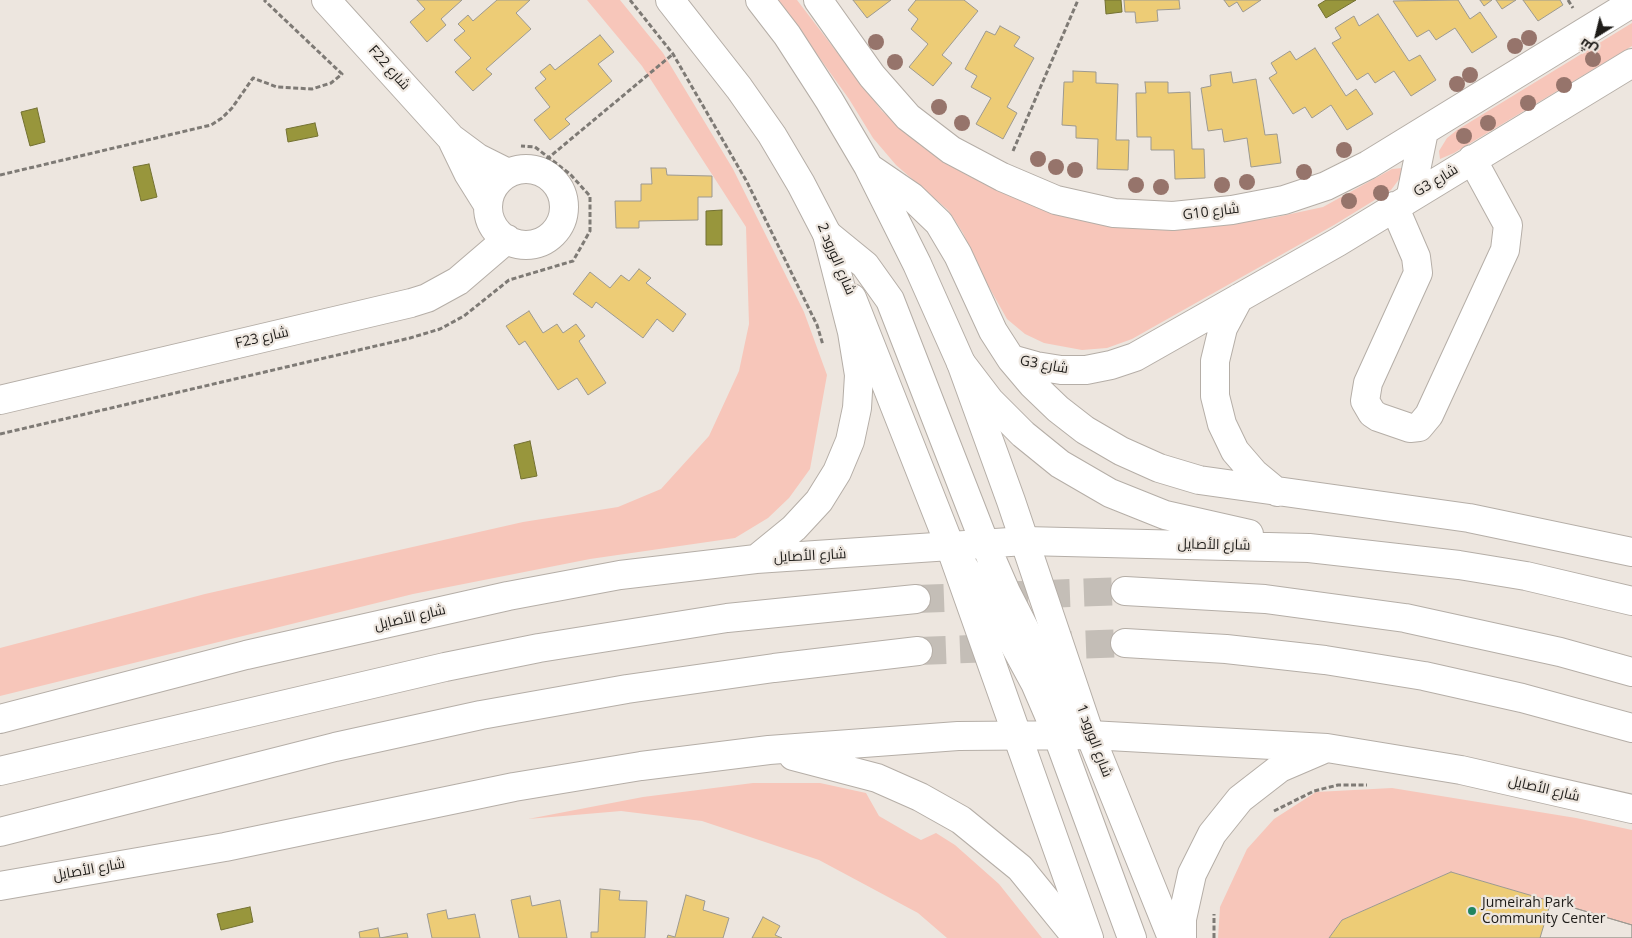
<!DOCTYPE html>
<html>
<head>
<meta charset="utf-8">
<style>
	body { margin:0 }
	#map { position:relative; width:1632px; height:938px; overflow:hidden; background:#ede6df; font-family:"Open Sans",Cairo,sans-serif }
	canvas { display:block }
	.north { position:absolute; left:1572px; top:10px; width:50px; height:50px; -webkit-text-stroke:4px #ede6df; paint-order:stroke; rotate:216deg; font-size:14px; font-weight:700; line-height:20px; text-align:center; color:#1e1c19 }
	.north::after { content:''; display:block; margin:auto; width:18px; height:22px; background:#1e1c19; clip-path:polygon(50% 0,100% 100%,50% 72%,0 100%) }
</style>
</head>
<body>
<div id="map">
<canvas width="1632" height="938"></canvas>
<div class="north">ش</div>
</div>
<script>
const context = document.querySelector('canvas').getContext('2d');
context.lineJoin = 'round';
function fill(path, color) { context.fillStyle = color; context.fill(path, 'evenodd'); }
const poly = rows => new Path2D(rows.map(r => 'M' + r).join(''));
function stroke(path, color, width, dash) { context.strokeStyle = color; context.lineWidth = width; context.lineCap = dash ? 'butt' : 'round'; context.setLineDash(dash || []); context.stroke(path); }
function write(font, color, halo, rows, align = 'center') {
  context.font = font + ' "Open Sans",Cairo,sans-serif'; context.lineWidth = 4.5; context.setLineDash([]); context.textBaseline = 'middle'; context.strokeStyle = halo; context.fillStyle = color; for (const [text, x, y, turn = 0] of rows) {
    context.save(); context.translate(x, y); context.rotate((+turn || 0) * Math.PI / 180); context.textAlign = isNaN(turn) ? turn : align; if (halo) context.strokeText(text, 0, 0); context.fillText(text, 0, 0); context.restore();
  }
}
fill(poly([
	[587,0,620,0,663,53,733,169,804,312,827,375,810,469,789,498,768,518,735,538,590,559,413,594,0,696,0,648,205,594,523,522,618,507,661,489,709,436,739,371,749,324,746,227,642,66],
	[778,0,797,0,882,111,924,148,967,175,1015,197,1151,227,1206,227,1272,218,1323,207,1392,169,1402,168,1400,178,1391,190,1334,225,1132,339,1107,348,1082,350,1044,343,1025,334,1007,319,985,280,963,233,948,210,896,165,873,138,849,99],
	[1632,23,1632,46,1454,153,1440,159,1439,151,1447,138,1457,130],
	[753,783,820,783,866,793,879,816,910,834,921,840,936,833,955,845,999,884,1042,938,947,938,918,913,819,860,702,821,621,811,528,819,643,797],
	[1392,788,1576,818,1632,830,1632,925,1451,872,1342,920,1329,938,1218,938,1220,907,1247,849,1274,819,1316,792]
]), '#f7c6ba');
const water = poly([
	[1105,0,1121,0,1122,12,1106,14,1105,0],
	[1326,0,1356,0,1326,18,1318,5,1326,0],
	[37,108,45,142,30,146,21,112,37,108],
	[315,123,318,136,288,142,286,129,315,123],
	[149,164,157,197,141,201,133,167,149,164],
	[722,210,722,245,706,245,706,211,722,210],
	[530,441,537,476,521,479,514,445,530,441],
	[250,907,253,922,221,930,217,914,250,907]
]);
fill(water, '#98963c');
stroke(water, '#737132', 1);
const building = poly([
	[417,0,462,0,441,19,446,25,427,42,410,22,425,9,417,0],
	[497,0,530,0,516,13,531,29,486,69,492,74,473,91,455,72,471,58,454,40,465,31,458,24,468,15,473,21,497,0],
	[853,0,891,0,867,18,853,0],
	[916,0,964,0,978,11,942,55,952,63,933,86,909,67,928,44,911,29,918,19,908,10,916,0],
	[1124,0,1179,0,1180,9,1157,10,1158,21,1136,23,1135,12,1125,12,1124,0],
	[1224,0,1261,0,1243,12,1237,2,1229,7,1224,0],
	[1458,0,1470,19,1480,12,1497,37,1472,53,1455,28,1436,40,1429,30,1417,37,1393,1,1458,0],
	[1480,0,1492,0,1484,6,1480,0],
	[1496,0,1516,0,1502,9,1496,0],
	[1523,0,1560,0,1563,5,1538,21,1523,0],
	[1378,14,1409,61,1420,55,1436,80,1411,96,1394,71,1375,83,1368,73,1357,80,1332,43,1341,38,1335,28,1354,16,1359,26,1378,14],
	[1000,26,1020,37,1014,46,1034,58,1007,107,1017,113,1003,139,976,124,991,98,971,87,977,76,965,69,986,31,995,35,1000,26],
	[600,35,614,52,598,64,612,81,565,119,570,124,550,140,534,120,550,107,535,88,546,79,540,72,550,64,555,70,600,35],
	[1315,48,1346,96,1356,89,1373,114,1347,130,1331,105,1312,118,1305,107,1293,114,1269,78,1277,73,1271,63,1290,51,1296,60,1315,48],
	[1073,71,1096,72,1096,83,1118,84,1116,140,1129,140,1128,170,1097,169,1098,139,1076,138,1076,126,1062,125,1064,82,1073,82,1073,71],
	[1231,72,1233,83,1256,79,1265,135,1277,134,1281,163,1251,167,1247,138,1224,142,1222,129,1208,131,1201,88,1211,86,1210,75,1231,72],
	[1145,82,1168,82,1168,93,1190,92,1192,149,1204,149,1205,178,1175,179,1174,150,1151,150,1151,137,1137,137,1136,93,1146,93,1145,82],
	[651,168,666,168,667,175,712,176,712,197,698,197,698,220,639,221,639,228,616,228,615,201,641,201,641,184,652,184,651,168],
	[639,269,651,278,646,283,686,314,673,332,657,319,643,338,596,302,592,308,573,294,590,272,610,288,621,275,629,281,639,269],
	[529,311,543,333,557,324,563,333,576,324,585,336,579,341,606,383,588,395,577,378,558,390,525,341,519,345,506,326,529,311],
	[1451,872,1632,925,1632,938,1329,938,1342,920,1451,872],
	[600,889,620,891,619,900,647,901,645,938,591,938,591,932,598,932,600,889],
	[686,895,705,901,703,910,729,918,723,938,667,938,668,935,675,937,686,895],
	[530,896,532,906,560,900,567,938,519,938,511,900,530,896],
	[1551,901,1632,925,1632,938,1540,938,1551,901],
	[446,910,448,919,475,914,480,938,432,938,427,914,446,910],
	[763,917,780,926,775,935,782,938,752,938,763,917],
	[378,928,380,938,407,933,408,938,360,938,359,932,378,928]
]);
fill(building, '#edcc76');
stroke(building, '#9c9991', 1);
stroke(poly([
	[916,599,1125,591],
	[918,651,1125,643]
]), '#c4beb7', 28, [28, 14]);
const minor = poly([
	[326,0,451,138,478,158,508,173],
	[670,0,739,88,772,135,801,184,827,234,836,256],
	[760,0,787,35,829,100,868,166,917,264,961,363,1011,501,1090,735,1172,938],
	[818,0,872,76,908,117,951,150,1002,177,1056,200,1114,213,1173,216,1232,210,1284,200,1326,186,1368,165,1632,3],
	[453,142,468,173,488,205],
	'488 207a38 38 0 1 1 76 0a38 38 0 1 1-76 0Z',
	[871,169,912,197,939,223,958,255,993,331,1011,359,1033,385,1058,409,1085,430,1121,451,1159,468,1199,480,1469,518,1632,552],
	[1411,195,1424,131],
	[1394,206,1416,257,1418,273,1368,383,1365,401,1372,413,1378,417,1410,428,1419,427,1429,415,1505,250,1508,225,1472,159],
	[852,298,950,546,1089,938],
	[1239,298,1223,328,1215,361,1215,396,1222,424,1235,451,1254,473,1277,492],
	[1011,359,1036,366,1061,370,1086,370,1111,365,1135,357,1338,242,1632,63],
	[0,400,411,303,427,298,458,281,507,239]
]);
const major = poly([
	[827,234,865,265,890,300,985,544,1006,592,1030,639,1090,735],
	[961,363,990,401,1023,434,1060,464,1110,493,1165,515,1249,534],
	[950,546,1009,635,1035,683,1057,734,1132,938],
	[756,559,794,528,819,501,837,472,850,441,857,408,859,375,852,332,827,234],
	[1125,591,1265,599,1405,618,1560,652,1632,672],
	[1125,643,1226,649,1325,660,1424,676,1522,698,1632,728],
	[0,719,246,655,508,596,620,575,756,559,1025,541,1309,548,1459,565,1526,576,1632,601],
	[793,756,877,778,920,797,961,820,1020,868,1077,938],
	[0,771,445,667,539,648,727,618,916,599],
	[0,832,335,747,481,715,627,689,774,668,918,651],
	[0,886,225,847,514,787,641,766,769,750,958,736,1090,735,1327,748,1461,770,1632,809],
	[1182,938,1182,919,1192,874,1212,834,1240,799,1280,768,1322,750]
]);
stroke(minor, '#b5aea7', 30);
stroke(major, '#b5aea7', 30);
stroke(poly([
	[630,0,673,54,747,182,817,325,823,345],
	[1568,0,1573,8],
	[1013,151,1078,0],
	[535,169,673,54],
	[0,175,211,125,222,118,232,108,253,78,277,87,312,89,331,83,342,74,264,0],
	[0,434,410,338,440,329,464,316,509,280,573,261,590,231,590,196,570,174,535,147,521,146],
	[1274,811,1314,791,1338,785,1367,785],
	[1214,938,1214,914]
]), '#7e7a75', 3, [5, 2.5]);
stroke(minor, '#fff', 28);
stroke(major, '#fff', 28);
context.fillStyle = '#96746b';
for (const [x, y] of [
	[1529,38],
	[876,42],
	[1515,46],
	[1593,59],
	[895,62],
	[1470,75],
	[1457,84],
	[1564,85],
	[1528,103],
	[939,107],
	[962,123],
	[1488,123],
	[1464,136],
	[1344,150],
	[1038,159],
	[1056,167],
	[1075,170],
	[1304,172],
	[1247,182],
	[1136,185],
	[1222,185],
	[1161,187],
	[1381,193],
	[1349,201]
]) { context.beginPath(); context.arc(x, y, 8, 0, 2 * Math.PI); context.fill(); }
for (const [x, y, r, color] of [
	[1472,911,5,"#208560"]
]) { const dot = new Path2D(); dot.arc(x, y, r, 0, 2 * Math.PI); context.fillStyle = color; context.fill(dot); stroke(dot, '#ede6df', 2); }
write('14px', '#1e1c19', '#ede6df', [
	["F22 شارع",389,68,48],
	["G3 شارع",1436,181,-31],
	["G10 شارع",1211,212,-7],
	["شارع الورود 2",836,259,67],
	["F23 شارع",262,338,-13],
	["G3 شارع",1044,365,10],
	["شارع الأصايل",1214,545,1],
	["شارع الأصايل",810,556,-3],
	["شارع الأصايل",410,618,-13],
	["شارع الورود 1",1094,741,69],
	["شارع الأصايل",1544,789,13],
	["شارع الأصايل",89,870,-10]
]);
write('14px', '#1e1c19', '#ede6df', [
	["Jumeirah Park",1482,903],
	["Community Center",1482,919]
], 'left');
</script>
</body>
</html>
